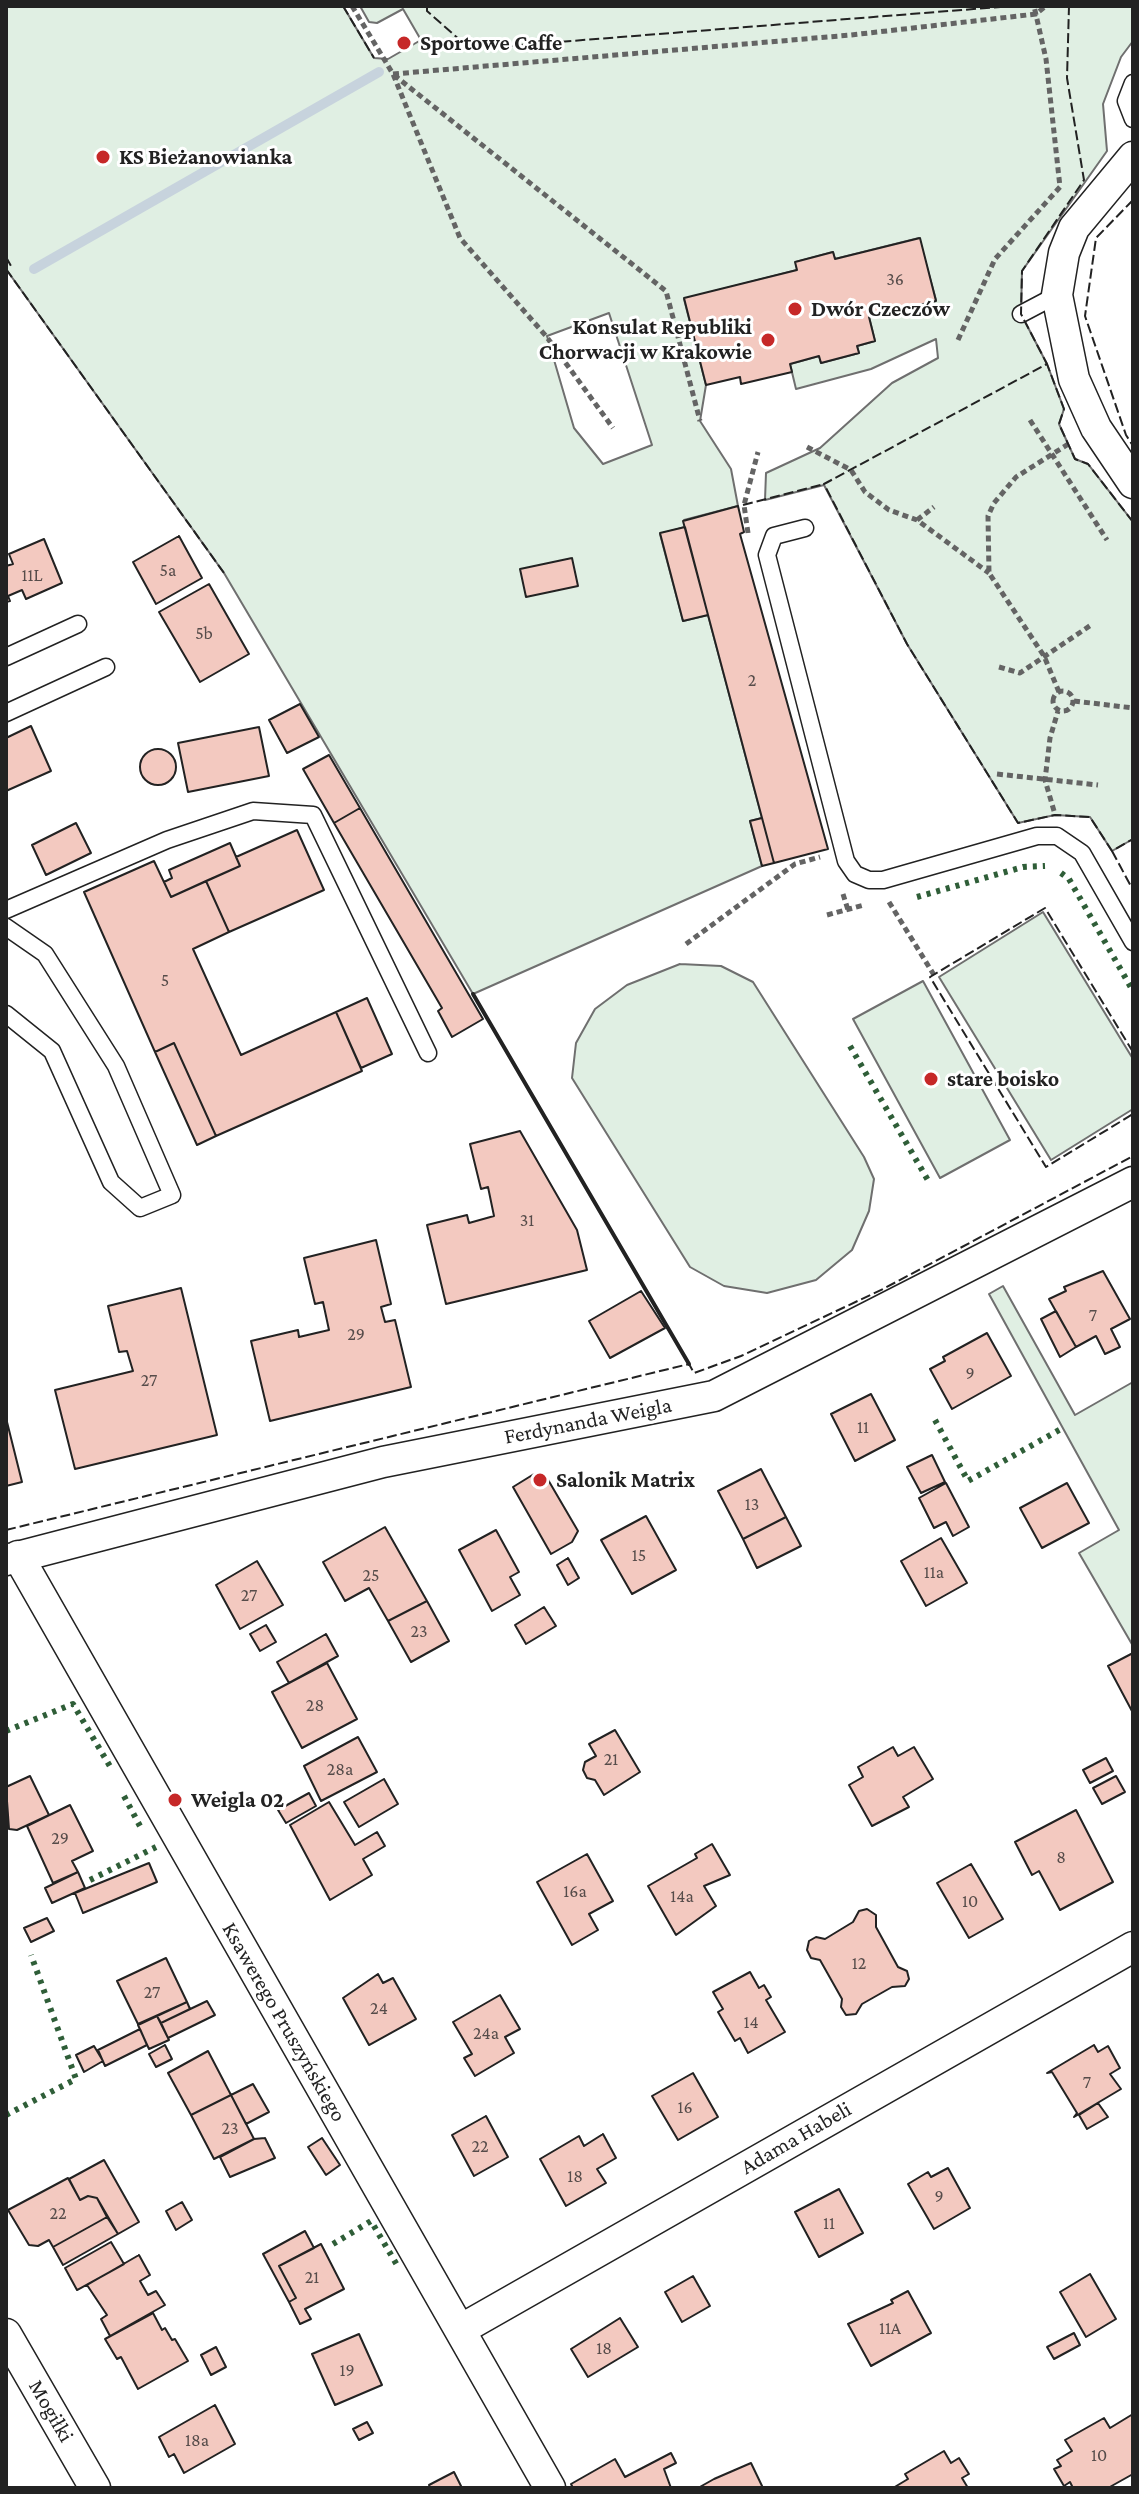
<!DOCTYPE html>
<meta charset="utf-8">
<style>
body{margin:0}
#map{position:relative;width:1139px;height:2494px;overflow:hidden;background:#fff;font-family:"Crimson Pro",serif}
canvas{display:block}
.frame{position:absolute;inset:0;border:8px solid #222;pointer-events:none}
</style>
<div id="map">
<canvas width="1139" height="2494"></canvas>
<div class="frame"></div>
</div>
<script>
const c = document.querySelector('canvas').getContext('2d');
c.lineJoin = 'round';
function paint(path, color) { c.fillStyle = color; c.fill(path, 'evenodd'); }
const shape = rows => new Path2D(rows.map(r => 'M' + r).join(''));
function strokePath(path, color, width, dash) { c.strokeStyle = color; c.lineWidth = width; c.lineCap = dash ? 'butt' : 'round'; c.setLineDash(dash || []); c.stroke(path); }
function write(font, color, halo, rows, align = 'center') {
  c.font = font + ' "Crimson Pro",serif'; c.lineWidth = 6; c.setLineDash([]); c.textBaseline = 'middle'; c.strokeStyle = halo; c.fillStyle = color; for (const [text, x, y, turn = 0] of rows) {
    c.save(); c.translate(x, y); c.rotate((+turn || 0) * Math.PI / 180); c.textAlign = isNaN(turn) ? turn : align; if (halo) c.strokeText(text, 0, 0); c.fillText(text, 0, 0); c.restore();
  }
}
const green = shape([
 [6,6,343,6,374,58,388,59,421,40,403,9,377,23,369,22,360,6,1133,6,1133,41,1121,57,1103,104,1107,151,1022,271,1021,314,1047,364,1064,409,1059,424,1075,459,1088,464,1133,522,1133,839,1112,851,1090,817,1055,815,1018,823,907,644,824,485,765,500,766,473,820,448,892,383,938,358,936,339,871,369,796,389,790,364,819,356,821,363,859,353,857,346,875,341,869,317,936,300,919,238,835,259,833,252,796,262,797,270,684,299,706,385,700,421,731,469,738,506,684,520,685,527,660,534,683,621,708,615,762,818,750,821,762,866,473,994,224,573,6,269,6,6],
 [609,313,652,445,603,464,574,428,547,336,609,313],
 [1043,912,1133,1059,1133,1109,1051,1160,939,977,1043,912],
 [680,964,721,966,753,982,864,1157,874,1179,869,1211,852,1250,816,1280,767,1293,724,1286,690,1267,572,1078,576,1043,595,1009,627,985,680,964],
 [923,981,1010,1140,940,1178,853,1019,923,981],
 [1003,1286,1075,1415,1133,1382,1133,1646,1079,1553,1119,1530,989,1294,1003,1286]
]);
const stream = shape([
 [34,269,379,72]
]);
const building = shape([
 [920,238,936,301,869,317,875,341,857,346,859,353,821,363,819,356,790,364,792,372,741,384,740,377,706,385,684,298,797,270,795,262,833,252,835,259,920,238],
 [738,506,744,532,740,534,828,849,774,863,683,521,738,506],
 [685,527,708,615,683,621,660,533,685,527],
 [179,536,202,578,156,604,133,562,179,536],
 [44,539,62,583,26,599,22,590,8,596,10,601,6,602,6,566,13,564,9,554,44,539],
 [572,558,578,586,526,597,520,569,572,558],
 [209,584,249,654,200,682,159,612,209,584],
 [300,704,319,737,287,753,269,720,300,704],
 [31,726,51,771,6,791,6,738,31,726],
 [259,727,269,776,188,792,178,743,259,727],
 '140 767a18 18 0 1 1 36 0a18 18 0 1 1-36 0Z',
 [329,755,360,808,334,823,303,769,329,755],
 [360,808,483,1019,452,1037,438,1011,442,1008,334,823,360,808],
 [762,818,774,863,762,866,750,821,762,818],
 [76,823,91,853,46,875,32,845,76,823],
 [297,830,324,890,229,932,206,881,240,866,236,857,297,830],
 [230,843,240,866,171,897,164,882,172,878,169,870,230,843],
 [154,861,171,897,206,881,229,932,193,949,241,1055,336,1012,362,1071,216,1136,174,1043,155,1052,84,892,154,861],
 [367,998,392,1054,361,1068,336,1012,367,998],
 [174,1043,216,1136,197,1145,155,1052,174,1043],
 [520,1131,577,1230,587,1270,446,1304,427,1225,467,1215,469,1223,494,1216,488,1187,481,1189,470,1144,520,1131],
 [376,1240,391,1304,381,1307,385,1322,395,1320,411,1387,270,1421,251,1341,298,1330,299,1337,329,1330,323,1302,315,1304,304,1258,376,1240],
 [1103,1271,1130,1319,1111,1329,1120,1347,1105,1354,1096,1336,1076,1347,1049,1299,1066,1291,1064,1287,1103,1271],
 [181,1288,217,1435,75,1469,55,1390,133,1371,127,1351,119,1352,108,1306,181,1288],
 [641,1291,665,1328,610,1358,589,1321,641,1291],
 [1056,1311,1076,1347,1060,1357,1041,1319,1056,1311],
 [987,1333,1011,1376,952,1409,930,1369,945,1361,943,1357,987,1333],
 [871,1394,895,1440,855,1461,831,1414,871,1394],
 [6,1418,22,1482,6,1486,6,1418],
 [932,1455,945,1482,921,1493,907,1467,932,1455],
 [761,1469,786,1517,743,1539,718,1491,761,1469],
 [534,1474,547,1478,578,1531,572,1542,551,1554,513,1487,534,1474],
 [946,1483,969,1527,953,1536,946,1522,934,1528,919,1498,946,1483],
 [1067,1483,1089,1523,1042,1548,1020,1508,1067,1483],
 [646,1516,676,1570,632,1594,601,1540,646,1516],
 [786,1517,801,1546,757,1568,743,1539,786,1517],
 [385,1527,427,1601,388,1621,369,1588,345,1601,323,1562,385,1527],
 [496,1530,519,1572,510,1577,520,1595,492,1611,459,1550,496,1530],
 [941,1538,967,1583,926,1606,901,1561,941,1538],
 [568,1558,579,1578,568,1585,557,1565,568,1558],
 [257,1561,283,1605,240,1629,216,1585,257,1561],
 [427,1601,449,1641,411,1662,388,1621,427,1601],
 [544,1607,556,1626,526,1644,515,1625,544,1607],
 [266,1625,276,1642,260,1651,250,1634,266,1625],
 [326,1634,338,1656,289,1683,277,1662,326,1634],
 [1133,1653,1133,1713,1108,1666,1133,1653],
 [327,1663,357,1719,302,1748,272,1692,327,1663],
 [615,1730,640,1772,604,1795,595,1780,587,1778,583,1770,585,1762,596,1756,589,1744,615,1730],
 [358,1737,377,1772,321,1801,304,1766,358,1737],
 [893,1747,898,1756,914,1747,933,1779,903,1797,909,1807,872,1826,849,1785,863,1777,858,1767,893,1747],
 [1106,1758,1113,1771,1090,1783,1083,1770,1106,1758],
 [30,1776,49,1815,17,1830,9,1829,6,1787,30,1776],
 [1116,1776,1125,1792,1102,1804,1093,1788,1116,1776],
 [384,1779,398,1804,359,1827,344,1802,384,1779],
 [309,1793,316,1806,286,1823,278,1810,309,1793],
 [329,1802,355,1845,377,1832,385,1846,363,1859,372,1875,330,1900,290,1825,329,1802],
 [70,1805,93,1851,72,1861,78,1872,53,1883,27,1826,70,1805],
 [1076,1810,1113,1882,1060,1910,1039,1871,1032,1875,1015,1842,1076,1810],
 [712,1844,730,1875,704,1886,716,1906,676,1935,648,1886,697,1858,695,1854,712,1844],
 [587,1854,613,1901,589,1914,598,1930,572,1945,537,1882,587,1854],
 [149,1863,157,1882,83,1913,75,1893,149,1863],
 [971,1864,1003,1919,969,1938,937,1883,971,1864],
 [78,1872,85,1888,52,1903,45,1888,78,1872],
 [867,1909,876,1915,876,1927,898,1967,907,1971,909,1979,905,1986,892,1987,862,2004,856,2014,846,2015,841,2007,842,1999,820,1960,811,1958,807,1950,809,1941,816,1937,825,1939,853,1922,859,1911,867,1909],
 [47,1918,54,1931,31,1942,24,1928,47,1918],
 [166,1958,187,2002,138,2024,117,1981,166,1958],
 [750,1972,759,1988,764,1985,771,1997,766,2000,785,2032,748,2053,740,2038,735,2041,718,2012,723,2009,713,1992,750,1972],
 [378,1974,383,1983,393,1978,416,2019,369,2045,343,1998,378,1974],
 [500,1995,520,2029,505,2037,514,2053,475,2076,464,2058,472,2054,453,2022,500,1995],
 [207,2001,215,2015,168,2038,161,2023,207,2001],
 [187,2002,190,2009,161,2023,157,2016,187,2002],
 [157,2016,169,2040,149,2049,138,2025,157,2016],
 [140,2029,147,2045,105,2066,98,2050,140,2029],
 [165,2045,172,2059,156,2067,149,2054,165,2045],
 [1094,2045,1098,2052,1108,2046,1120,2068,1110,2074,1121,2089,1074,2117,1077,2113,1052,2072,1047,2073,1094,2045],
 [94,2046,103,2061,84,2072,76,2055,94,2046],
 [208,2051,231,2095,191,2115,168,2073,208,2051],
 [693,2073,718,2117,678,2140,652,2096,693,2073],
 [253,2084,269,2112,246,2124,231,2095,253,2084],
 [231,2095,254,2139,214,2159,191,2115,231,2095],
 [1098,2103,1108,2117,1087,2129,1079,2115,1098,2103],
 [486,2116,508,2157,474,2176,452,2135,486,2116],
 [603,2134,616,2158,597,2169,606,2183,566,2206,540,2159,579,2136,584,2146,603,2134],
 [265,2138,275,2158,230,2177,220,2157,254,2139,265,2138],
 [322,2138,340,2165,326,2175,308,2147,322,2138],
 [104,2160,139,2222,118,2234,97,2198,88,2196,80,2200,69,2179,104,2160],
 [948,2168,970,2208,934,2229,908,2184,928,2172,931,2177,948,2168],
 [68,2178,80,2200,88,2196,97,2198,107,2217,53,2247,49,2240,38,2246,29,2245,8,2210,68,2178],
 [839,2189,863,2233,819,2257,795,2212,839,2189],
 [182,2202,192,2220,176,2230,166,2211,182,2202],
 [107,2217,118,2234,63,2265,53,2247,107,2217],
 [305,2231,314,2248,279,2266,296,2298,289,2302,263,2254,305,2231],
 [111,2242,124,2264,77,2290,65,2268,111,2242],
 [321,2244,344,2289,305,2309,311,2319,300,2324,289,2302,296,2298,279,2266,321,2244],
 [139,2255,150,2275,140,2281,148,2295,156,2291,165,2305,110,2336,101,2319,107,2315,87,2285,139,2255],
 [1090,2274,1116,2319,1086,2337,1060,2292,1090,2274],
 [693,2276,710,2306,682,2322,665,2292,693,2276],
 [908,2291,931,2333,871,2366,848,2324,893,2303,891,2300,908,2291],
 [153,2313,162,2330,165,2328,172,2340,175,2339,188,2361,138,2389,121,2357,117,2359,105,2339,153,2313],
 [620,2318,638,2347,588,2377,571,2349,620,2318],
 [1074,2333,1080,2345,1054,2359,1047,2347,1074,2333],
 [359,2334,382,2385,335,2405,312,2354,359,2334],
 [216,2347,226,2367,211,2375,201,2355,216,2347],
 [215,2405,235,2444,184,2473,174,2454,169,2457,159,2437,215,2405],
 [1133,2414,1133,2474,1108,2488,1073,2488,1070,2482,1064,2486,1054,2469,1061,2466,1057,2460,1072,2451,1065,2440,1104,2418,1110,2428,1133,2414],
 [367,2422,373,2433,359,2440,353,2429,367,2422],
 [944,2451,951,2463,959,2458,969,2474,962,2478,968,2488,893,2488,908,2479,905,2474,944,2451],
 [671,2453,676,2463,664,2469,671,2488,573,2488,571,2484,615,2459,625,2477,671,2453],
 [751,2463,763,2488,698,2488,714,2479,751,2463],
 [454,2472,462,2488,430,2488,429,2485,454,2472]
]);
const path = shape([
 [352,6,393,74,460,238,546,336,613,428],
 [393,74,851,35,1036,14,1046,6],
 [394,75,666,291,700,421],
 [958,340,995,259,1060,187,1046,59,1034,6],
 [1030,420,1107,540],
 [807,447,851,470,865,492,889,510,917,520,989,573],
 [917,520,934,507],
 [748,533,744,505,758,452],
 [999,667,1020,673,1091,625],
 '1053 701a10 10 0 1 1 20 0a10 10 0 1 1-20 0Z',
 [1059,692,1044,656,989,573,988,516,994,503,1016,477,1070,443],
 [1074,701,1133,708],
 [997,774,1098,785],
 [1054,811,1045,780,1050,738,1058,711],
 [843,894,848,910],
 [889,902,934,975],
 [827,915,864,905],
 [686,944,795,864,820,857]
]);
const lane = shape([
 [1133,83,1126,101,1133,119],
 [1021,314,1057,295],
 [805,528,774,536,767,555,846,861,855,874,869,880,883,880,1037,836,1057,836,1082,853,1133,942],
 [6,657,78,624],
 [6,713,106,667],
 [6,910,167,840,253,811,313,815,428,1053],
 [6,927,45,954,116,1066,172,1195,140,1208,111,1182,52,1051,6,1014]
]);
const street = shape([
 [1133,157,1074,228,1064,253,1057,295,1074,379,1096,428,1133,483],
 [18,1556,550,2488],
 [6,1560,383,1462,714,1396,1133,1182],
 [460,2330,1133,1947],
 [6,2334,95,2488]
]);
const hedge = shape([
 [1061,873,1069,879,1133,991],
 [917,897,1023,867,1045,866],
 [850,1046,929,1182],
 [935,1420,968,1481,1061,1429],
 [6,1731,73,1704,111,1768],
 [124,1796,141,1828],
 [90,1880,156,1847],
 [6,2115,76,2079,31,1955],
 [333,2244,371,2221,397,2265]
]);
const fence = shape([
 [343,6,374,58],
 [427,6,427,11,470,49,1012,6],
 [1133,200,1096,238,1085,316,1126,435,1133,446],
 [6,257,11,266],
 [6,269,224,573],
 [1045,365,1047,364,1021,314,1022,271,1084,180,1067,78,1069,6],
 [743,505,824,484],
 [1133,522,1088,464,1075,459,1059,424,1064,409,1047,364,824,484,907,644,1018,823,1055,815,1090,817,1112,851,1133,839],
 [1112,851,1133,890],
 [1133,1052,1045,908,930,977,1046,1167,1133,1114],
 [6,1530,689,1364,694,1373,741,1356,883,1289,1133,1156]
]);
const wall = shape([
 [473,994,689,1364]
]);
const markers = [
 [404,43,8,"#c62828"],
 [103,157,8,"#c62828"],
 [795,309,8,"#c62828"],
 [768,340,8,"#c62828"],
 [931,1079,8,"#c62828"],
 [540,1480,8,"#c62828"],
 [175,1800,8,"#c62828"]
];
const numberNames = [
 ["36",895,279],
 ["5a",168,570],
 ["11L",32,575],
 ["5b",204,633],
 ["2",752,680],
 ["5",165,980],
 ["31",527,1220],
 ["7",1093,1315],
 ["29",356,1334],
 ["9",970,1373],
 ["27",149,1380],
 ["11",863,1427],
 ["13",752,1504],
 ["15",639,1555],
 ["11a",934,1572],
 ["25",371,1575],
 ["27",249,1595],
 ["23",419,1631],
 ["28",315,1705],
 ["21",611,1759],
 ["28a",340,1769],
 ["29",60,1838],
 ["8",1061,1857],
 ["16a",575,1891],
 ["14a",682,1896],
 ["10",970,1901],
 ["12",859,1963],
 ["27",152,1992],
 ["24",379,2008],
 ["14",751,2022],
 ["24a",486,2033],
 ["7",1087,2082],
 ["16",685,2107],
 ["23",230,2128],
 ["22",480,2146],
 ["18",575,2176],
 ["9",939,2196],
 ["22",58,2213],
 ["11",829,2223],
 ["21",312,2277],
 ["11A",890,2328],
 ["18",604,2348],
 ["19",347,2370],
 ["18a",197,2440],
 ["10",1099,2455]
];
const poiNames = [
 ["Sportowe Caffe",420,43],
 ["KS Bieżanowianka",119,157],
 ["Dwór Czeczów",811,309],
 ["Konsulat Republiki",752,327,"right"],
 ["Chorwacji w Krakowie",752,352,"right"],
 ["stare boisko",947,1079],
 ["Salonik Matrix",556,1480],
 ["Weigla 02",191,1800]
];
const streetNames = [
 ["Ferdynanda Weigla",588,1421,-11],
 ["Ksawerego Pruszyńskiego",284,2022,60],
 ["Adama Habeli",796,2138,-30],
 ["Mogiłki",51,2411,60]
];
paint(green, '#e0efe3');
strokePath(green, '#6f6f6f', 2);
strokePath(stream, '#c7d3dd', 10);
paint(building, '#f3c9c0');
strokePath(building, '#222', 2);
strokePath(lane, '#222', 19);
strokePath(street, '#222', 33);
strokePath(path, '#646464', 5, [6, 4]);
strokePath(lane, '#fff', 16);
strokePath(street, '#fff', 30);
strokePath(hedge, '#2f5e38', 6, [4, 6]);
strokePath(fence, '#222', 2, [10, 4]);
strokePath(wall, '#222', 4);
for (const [x, y, r, color] of markers) { const dot = new Path2D(); dot.arc(x, y, r, 0, 2 * Math.PI); c.fillStyle = color; c.fill(dot); strokePath(dot, '#fff', 3); }
write('18px', '#564c4a', null, numberNames);
write('bold 22px', '#222', '#fff', poiNames, 'left');
write('22px', '#222', '#fff', streetNames);
</script>
